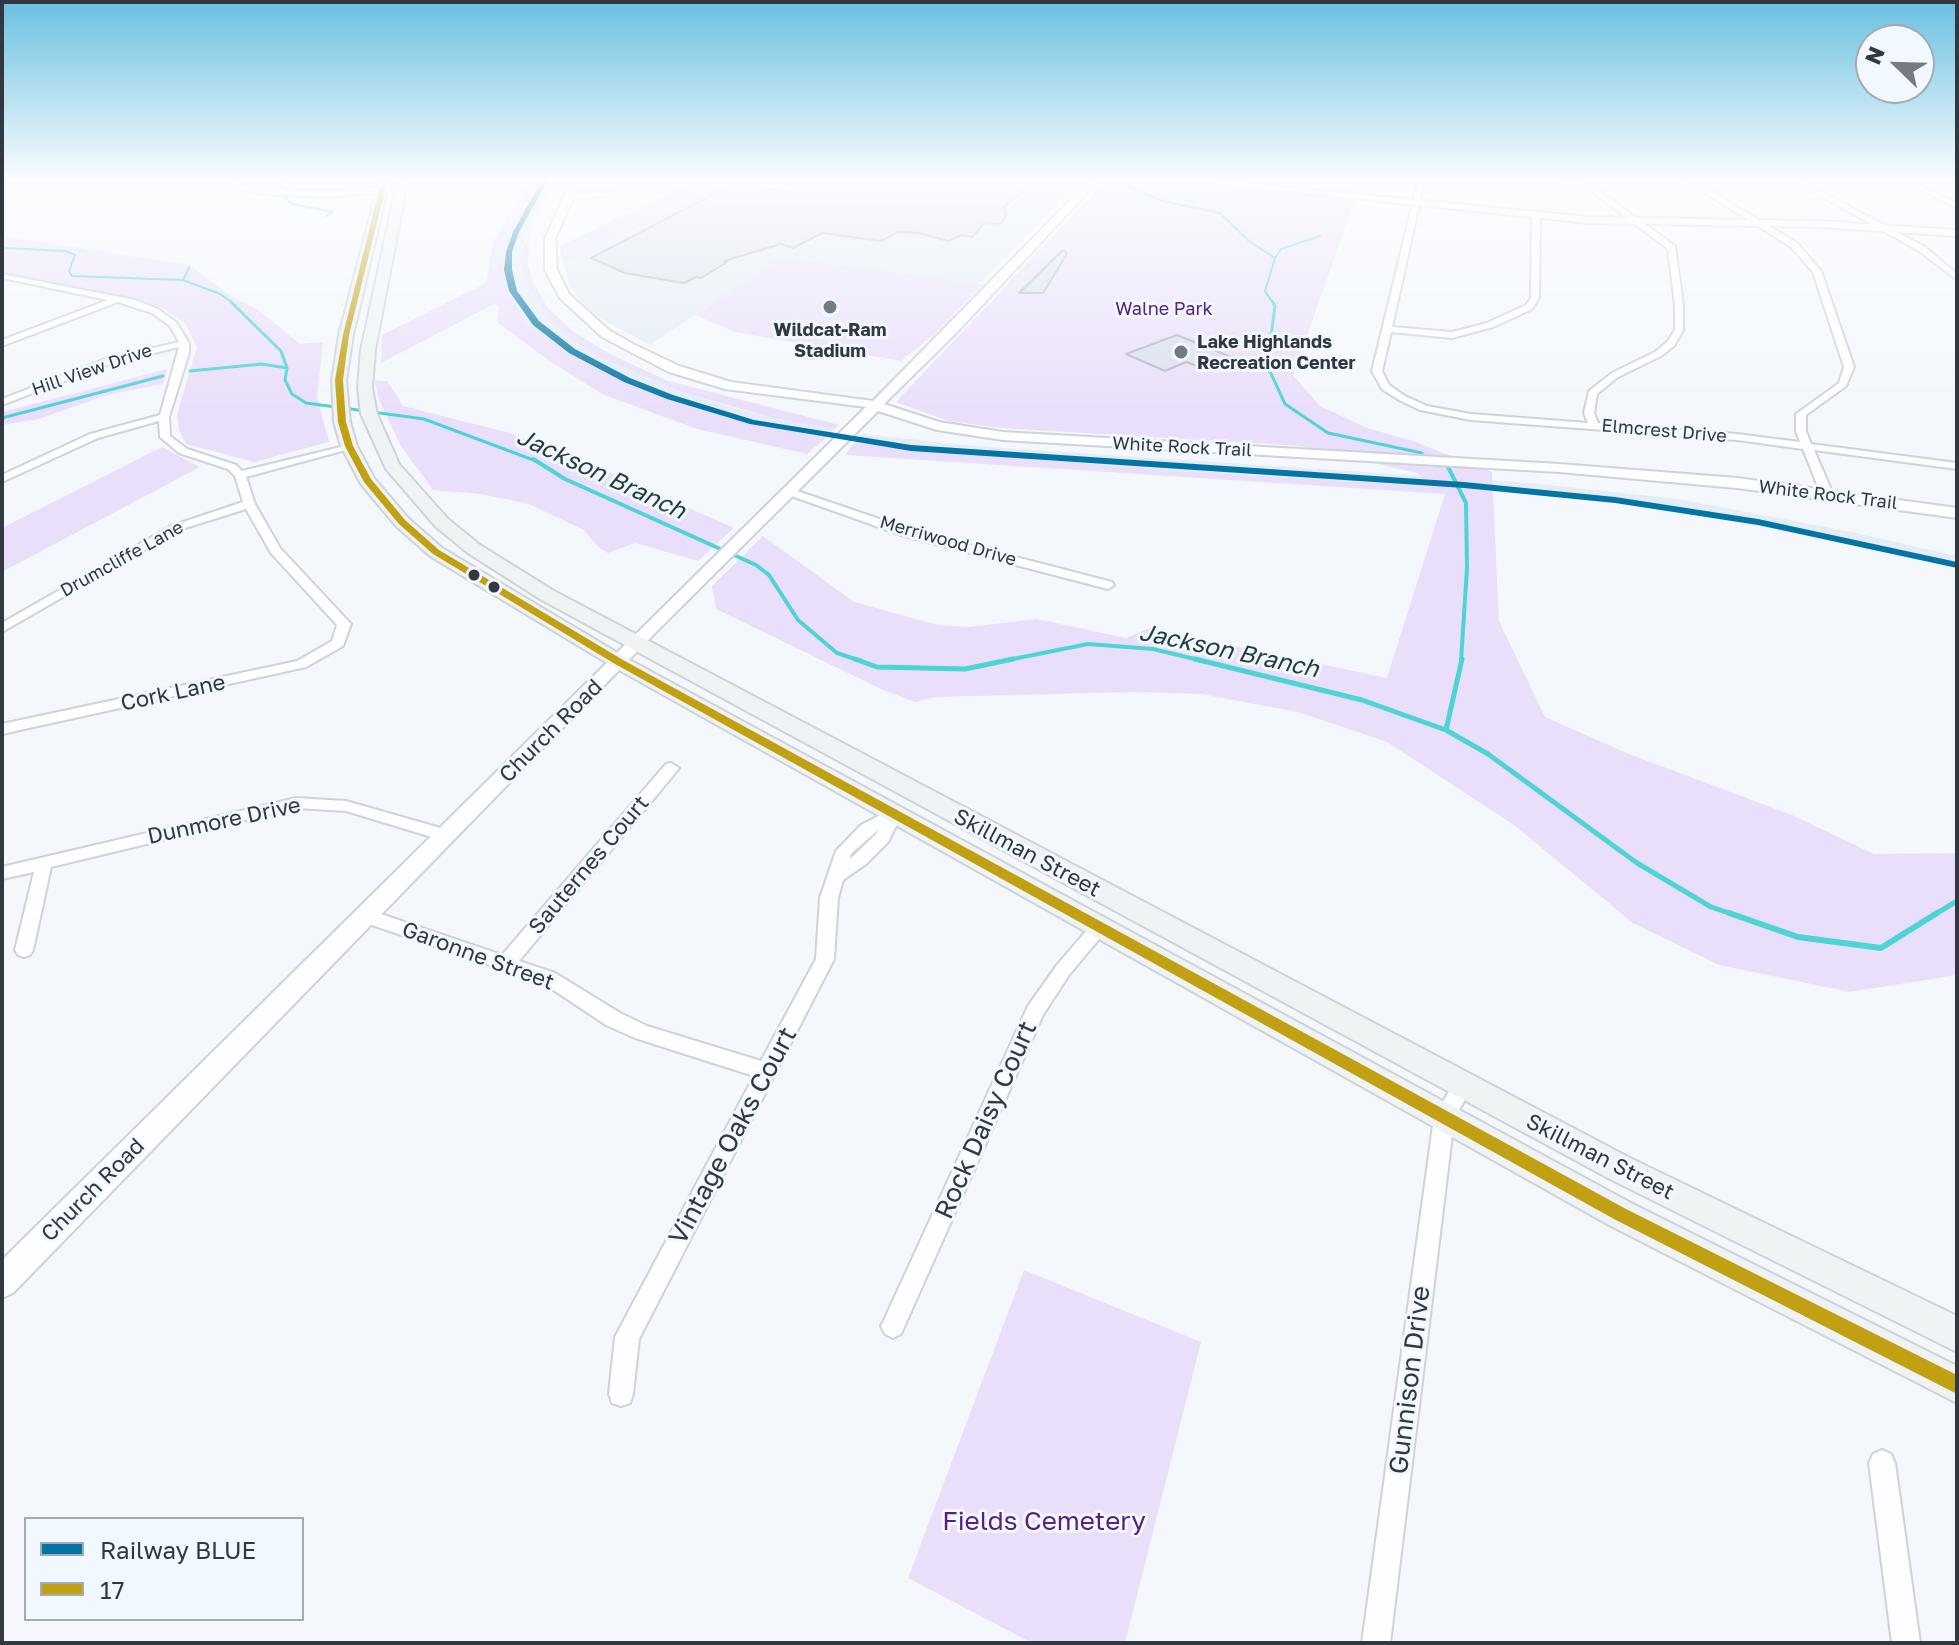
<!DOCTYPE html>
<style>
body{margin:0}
#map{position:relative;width:1959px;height:1645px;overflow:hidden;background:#f4f8fc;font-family:"Golos Text",sans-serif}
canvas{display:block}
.frame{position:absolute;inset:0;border:4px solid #31383f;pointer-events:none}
.legend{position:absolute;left:24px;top:1517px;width:280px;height:104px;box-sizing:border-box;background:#f1f8ff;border:2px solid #a4abb2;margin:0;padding:10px 14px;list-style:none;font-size:24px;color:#31383f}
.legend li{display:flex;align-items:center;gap:16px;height:40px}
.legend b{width:40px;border:2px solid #a4abb2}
.north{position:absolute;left:1855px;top:24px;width:80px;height:80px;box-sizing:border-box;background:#f1f8ff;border:2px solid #a4abb2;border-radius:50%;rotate:293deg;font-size:22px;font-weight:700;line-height:32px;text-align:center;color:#31383f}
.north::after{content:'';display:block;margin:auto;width:28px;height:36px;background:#757b81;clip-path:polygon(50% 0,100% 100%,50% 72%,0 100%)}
</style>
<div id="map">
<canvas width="1959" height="1645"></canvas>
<div class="frame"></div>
<ul class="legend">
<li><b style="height:10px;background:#0275a4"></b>Railway BLUE</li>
<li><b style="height:10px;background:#c1a013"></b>17</li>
</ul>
<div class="north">N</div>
</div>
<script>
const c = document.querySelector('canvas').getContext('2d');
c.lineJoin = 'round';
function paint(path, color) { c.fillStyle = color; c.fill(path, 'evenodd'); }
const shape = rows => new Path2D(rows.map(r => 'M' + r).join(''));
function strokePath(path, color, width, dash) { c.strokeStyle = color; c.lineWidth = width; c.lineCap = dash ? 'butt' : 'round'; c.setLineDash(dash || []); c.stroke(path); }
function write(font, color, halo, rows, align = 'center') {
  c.font = font + ' "Golos Text",sans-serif'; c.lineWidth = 6; c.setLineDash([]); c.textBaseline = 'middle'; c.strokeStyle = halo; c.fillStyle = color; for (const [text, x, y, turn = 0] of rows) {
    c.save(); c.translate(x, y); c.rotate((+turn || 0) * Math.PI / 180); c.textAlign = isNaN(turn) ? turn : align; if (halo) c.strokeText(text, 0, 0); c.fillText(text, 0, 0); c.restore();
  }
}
const built = shape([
 [542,178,557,178,524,242,520,256,521,275,546,316,566,336,597,356,684,393,744,411,834,429,826,438,687,406,614,378,575,357,528,324,509,294,502,268,511,234],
 [737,178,1084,178,978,284,780,257,650,345,602,319,584,304,571,287,563,264],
 [862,434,975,446,1530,483,1678,499,1852,532,1957,556,1957,567,1860,545,1643,505,1495,490,1175,471,854,443]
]);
const green = shape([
 [533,178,542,178,511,234,502,268,509,294,528,324,575,357,657,395,723,416,826,438,807,454,697,429,602,394,551,362,497,322,499,308,496,303,381,363,382,335,486,283,493,242],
 [700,178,737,178,563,264,560,246],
 [1108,178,1143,178,1355,200,1293,375,1320,406,1367,428,1413,441,1492,472,1499,621,1545,717,1629,754,1792,815,1874,854,1957,853,1957,975,1850,992,1719,965,1633,923,1514,825,1387,742,1298,712,1201,694,1134,692,935,697,915,702,883,690,716,609,712,586,763,536,854,602,938,625,968,627,1037,619,1126,638,1149,628,1387,678,1445,494,845,455,854,443,1175,471,1432,486,1417,473,1300,446,1000,428,949,421,896,402],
 [534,222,529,237,528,264,533,282,548,308,574,332,610,354,668,381,839,425,834,429,774,418,684,393,597,356,566,336,546,316,521,275,520,256],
 [2,236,190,265,231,296,257,309,300,344,323,342,317,397,329,442,254,462,186,444,179,430,177,414,197,347,185,323,164,309,138,299,2,273],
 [780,257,973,283,984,284,931,338,925,338,929,339,901,361,735,332,695,315],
 [167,369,163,384,107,395,39,419,2,425,2,412],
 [375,380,387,381,403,406,510,433,610,473,734,528,698,561,635,543,608,553,599,548,584,530,529,504,481,494,433,490,401,446,379,400],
 [162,447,200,467,2,572,2,528],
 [1024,1270,1201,1342,1125,1643,1032,1643,908,1578]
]);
const streamFar4 = shape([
 [280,178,283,190],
 [1128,187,1162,201,1220,213,1249,241,1275,258,1265,291,1273,303],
 [285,197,292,204,333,212,326,216],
 [2,248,66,251,75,255,69,271,72,276,183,280,220,294,233,303],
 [1275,258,1281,249,1320,236],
 [183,280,189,268]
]);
const streamFar3 = shape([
 [230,301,281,351,287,368,285,380,292,394,306,403,424,419,536,461],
 [1272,301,1275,306,1267,365,1285,404,1328,433,1422,453],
 [190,371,262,364,287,368],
 [2,418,163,376]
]);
const streamFar2 = shape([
 [533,459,565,479,756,565,769,575,798,620,837,653,861,661],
 [1446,463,1466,503,1467,568,1461,661],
 [1003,661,1088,644,1153,649,1203,661]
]);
const streamFar1 = shape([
 [855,659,877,667,965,669,1013,659],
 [1195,659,1362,700,1446,730,1488,754,1637,863,1711,907,1735,915],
 [1446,730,1462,659],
 [1934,915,1957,901]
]);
const stream = shape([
 [1729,913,1798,937,1881,948,1937,913]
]);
const building = shape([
 [806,178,1034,178,1029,182,1033,182,1004,207,1006,214,1003,221,999,225,985,223,972,237,962,235,948,241,919,233,898,232,882,241,822,233,793,248,781,244,724,261,727,262,701,278,696,277,684,283,625,273,591,258,733,184,805,194,806,178],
 [1063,250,1067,254,1043,293,1019,293,1063,250],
 [1177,335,1231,357,1202,368,1186,362,1165,371,1126,354,1177,335]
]);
const minor = shape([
 [1305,178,1311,178,1303,192,1299,192,1305,178],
 [1419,178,1425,178,1392,327,1452,332,1487,323,1526,305,1531,298,1532,215,1536,213,1540,215,1539,298,1532,309,1493,327,1452,338,1391,332,1382,371,1389,385,1405,396,1427,406,1471,414,1588,423,1584,413,1589,391,1612,373,1655,352,1667,342,1675,330,1675,305,1668,249,1583,185,1531,182,1578,181,1575,178,1582,178,1675,246,1683,305,1683,330,1674,346,1661,356,1618,377,1597,394,1594,413,1598,423,1737,434,1800,442,1796,431,1796,414,1839,383,1844,367,1813,272,1791,247,1682,178,1689,178,1797,243,1821,271,1854,367,1846,386,1806,415,1806,431,1811,444,1957,463,1957,469,1814,450,1833,494,1827,497,1821,494,1803,449,1737,440,1471,420,1420,410,1399,400,1382,389,1372,371,1419,178],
 [1789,178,1796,178,1925,247,1957,274,1957,280,1919,251,1789,178],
 [1897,178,1905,178,1957,203,1957,208,1897,178],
 [569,192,611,193,614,195,564,200,564,198,574,196,567,195,569,192],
 [2,274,135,300,158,309,176,322,189,343,189,353,169,417,170,436,187,449,236,465,242,471,353,444,353,448,246,477,255,504,280,548,351,624,343,646,306,667,2,734,2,724,297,661,332,641,337,625,271,553,246,509,179,530,2,632,2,623,171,526,243,502,235,476,228,469,179,453,160,437,159,421,98,438,2,482,2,475,90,434,160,415,179,347,109,364,2,405,2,399,103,360,179,342,170,326,152,313,118,302,2,346,2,340,108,300,2,278,2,274],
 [786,490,794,490,912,530,1112,582,1114,585,1108,589,904,536,786,494,786,490],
 [671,763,679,768,676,772,519,961,555,973,620,1013,647,1026,761,1061,816,959,820,898,836,851,861,825,894,808,902,814,888,842,866,864,843,880,838,898,834,959,639,1339,633,1394,630,1403,621,1406,612,1403,609,1394,615,1337,754,1076,635,1038,606,1025,543,983,360,921,357,916,360,911,366,909,502,955,666,764,671,763],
 [878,830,876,834,850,859,851,854,878,830],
 [296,798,346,801,451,831,453,835,445,841,346,811,296,808,51,867,33,950,30,955,24,957,18,955,15,950,34,872,2,879,2,867,296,798],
 [1100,920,1106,922,1109,927,1069,975,1043,1015,901,1334,893,1338,885,1334,881,1326,885,1318,1028,1006,1057,965,1094,922,1100,920],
 [1463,1076,1470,1079,1473,1085,1454,1119,1390,1643,1362,1643,1434,1118,1456,1079,1463,1076],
 [1882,1450,1891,1454,1895,1463,1920,1643,1892,1643,1869,1463,1873,1454,1882,1450]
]);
const tertiary = shape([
 [212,178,225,178,246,185,276,189,331,191,401,186,406,189,331,197,276,195,241,190,212,178],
 [572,178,582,178,555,239,557,270,569,294,610,331,635,345,679,366,731,382,873,401,1092,178,1101,178,959,330,884,404,939,422,1003,432,1559,464,1737,478,1957,508,1957,518,1737,488,1559,472,1003,440,937,430,878,411,655,633,13,1293,2,1298,2,1260,866,407,725,389,669,372,602,337,560,298,545,270,545,239,572,178],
 [1163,178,1192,178,1588,217,1819,221,1957,230,1957,236,1819,227,1588,223,1163,178]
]);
const secondary = shape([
 [2,178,11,178,2,182,2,178],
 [380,178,390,178,353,335,346,380,350,422,357,446,374,478,408,518,442,548,626,658,1631,1203,1957,1366,1957,1403,1609,1225,612,666,430,556,396,526,361,484,341,446,334,422,332,380,339,335,380,178],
 [398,178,408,178,375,350,372,388,377,414,399,464,448,519,480,545,554,591,1630,1158,1957,1316,1957,1352,1608,1178,540,599,468,553,436,527,386,469,361,414,358,388,361,350,398,178]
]);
const bus1 = shape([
 [382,178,388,178,349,335,343,380,346,422,353,446,371,479,405,520,439,550,623,660,1626,1209,1957,1375,1957,1394,1614,1219,615,664,433,554,399,524,364,482,345,446,338,422,335,380,343,335,382,178]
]);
const rail1 = shape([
 [543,178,549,178,519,232,512,252,512,270,517,291,539,321,575,349,630,378,673,395,754,420,911,445,1464,482,1615,497,1758,519,1957,562,1957,568,1758,525,1615,503,1464,488,911,451,750,424,667,399,624,382,569,353,533,325,509,291,504,270,506,252,513,232,543,178]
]);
const markers = [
 [830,307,8,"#757b81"],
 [1181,352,8,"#757b81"],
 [474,575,7,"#31383f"],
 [494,587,7,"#31383f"]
];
const farParknames = [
 ["Walne Park",1164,309]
];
const farPoinames = [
 ["Wildcat-Ram",830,330],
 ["Stadium",830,351],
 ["Lake Highlands",1197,342,"left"],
 ["Recreation Center",1197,363,"left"]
];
const farStreetnames = [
 ["Hill View Drive",92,370,-19],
 ["Elmcrest Drive",1664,431,5],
 ["White Rock Trail",1182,447,3],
 ["White Rock Trail",1828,495,7],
 ["Merriwood Drive",948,541,16],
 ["Drumcliffe Lane",122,559,-29]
];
const streetNames = [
 ["Cork Lane",173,693,-12],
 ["Church Road",551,731,-45],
 ["Dunmore Drive",224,821,-12],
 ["Skillman Street",1027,853,28],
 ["Sauternes Court",589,865,-50],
 ["Garonne Street",478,956,20],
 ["Skillman Street",1600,1157,27],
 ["Church Road",93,1190,-45]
];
const waterNames = [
 ["Jackson Branch",601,474,25],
 ["Jackson Branch",1229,651,12]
];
const nearStreetnames = [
 ["Rock Daisy Court",986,1120,-66],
 ["Vintage Oaks Court",733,1136,-62],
 ["Gunnison Drive",1410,1380,-83]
];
const nearParknames = [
 ["Fields Cemetery",1044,1522]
];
paint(built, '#e4ecf6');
paint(green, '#eadffa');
strokePath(streamFar4, '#4ed3d6', 2);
strokePath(streamFar3, '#4ed3d6', 3);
strokePath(streamFar2, '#4ed3d6', 4);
strokePath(streamFar1, '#4ed3d6', 5);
strokePath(stream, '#4ed3d6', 6);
paint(building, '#dce0ef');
strokePath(building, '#b5b8bd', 2);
strokePath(minor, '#ced3d9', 4);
strokePath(tertiary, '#ced3d9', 4);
strokePath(secondary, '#ced3d9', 4);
paint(minor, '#fdfeff');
paint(tertiary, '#fdfeff');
paint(secondary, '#eff3f4');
paint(bus1, '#c1a013');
paint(rail1, '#0275a4');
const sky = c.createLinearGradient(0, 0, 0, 408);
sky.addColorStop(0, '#6ac0e1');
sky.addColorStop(0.44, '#fafcfe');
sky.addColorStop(1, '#fafcfe00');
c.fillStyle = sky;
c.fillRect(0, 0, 1959, 408);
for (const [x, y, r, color] of markers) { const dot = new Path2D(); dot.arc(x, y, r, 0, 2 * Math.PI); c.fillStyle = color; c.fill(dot); strokePath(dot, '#f1f8ff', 3); }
write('18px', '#582081', '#f1f8ff', farParknames);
write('bold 18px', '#31383f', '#f1f8ff', farPoinames);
write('18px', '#31383f', '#f1f8ff', farStreetnames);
write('22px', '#31383f', '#f1f8ff', streetNames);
write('italic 24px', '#243d3d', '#f1f8ff', waterNames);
write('26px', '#31383f', '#f1f8ff', nearStreetnames);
write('26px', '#582081', '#f1f8ff', nearParknames);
</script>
